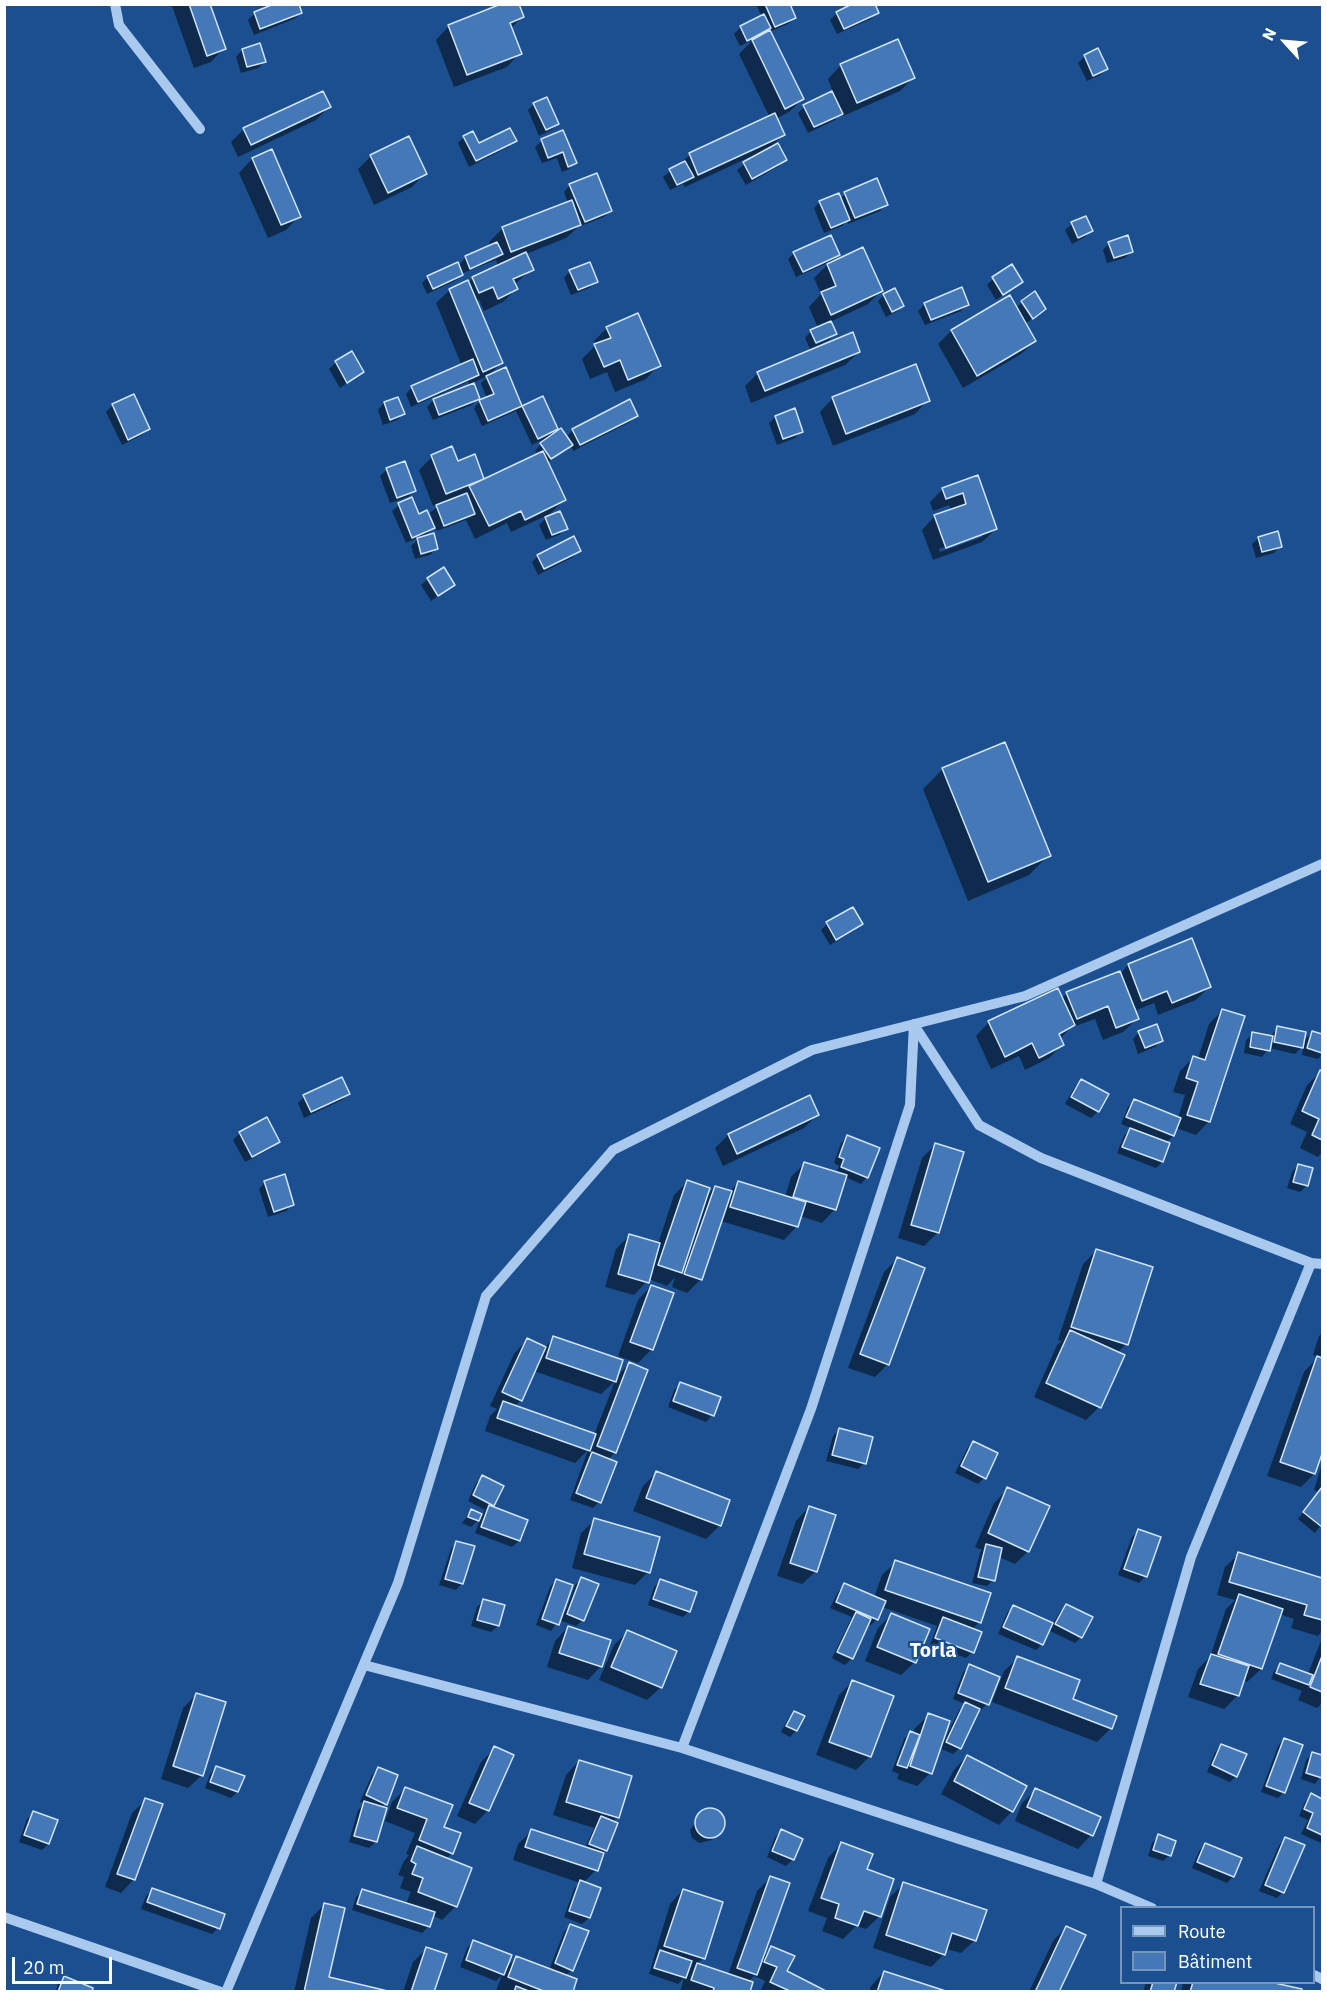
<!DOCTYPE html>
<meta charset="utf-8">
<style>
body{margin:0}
#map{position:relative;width:1327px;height:1996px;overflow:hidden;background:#1b4f8f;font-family:"IBM Plex Sans",sans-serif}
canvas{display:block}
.frame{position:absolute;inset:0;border:6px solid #fff;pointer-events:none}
.legend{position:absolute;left:1120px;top:1906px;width:195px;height:78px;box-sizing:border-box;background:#1b4f8f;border:2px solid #7695bc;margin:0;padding:8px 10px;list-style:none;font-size:18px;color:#fff}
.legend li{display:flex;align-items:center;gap:12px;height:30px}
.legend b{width:30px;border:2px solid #7695bc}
.north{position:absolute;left:1255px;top:12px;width:60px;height:60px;-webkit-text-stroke:4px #1b4f8f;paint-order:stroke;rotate:296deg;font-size:16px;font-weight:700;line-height:24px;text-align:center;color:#fff}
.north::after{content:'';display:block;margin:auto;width:21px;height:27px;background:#fff;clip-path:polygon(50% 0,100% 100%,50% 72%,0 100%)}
.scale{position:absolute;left:12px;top:1957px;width:100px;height:27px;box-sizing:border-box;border:3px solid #fff;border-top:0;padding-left:8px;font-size:18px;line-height:21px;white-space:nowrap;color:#fff;-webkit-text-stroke:4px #1b4f8f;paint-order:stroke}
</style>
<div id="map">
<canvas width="1327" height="1996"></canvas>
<div class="frame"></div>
<ul class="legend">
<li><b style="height:8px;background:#a9c9ee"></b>Route</li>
<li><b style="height:16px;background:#4478b7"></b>Bâtiment</li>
</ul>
<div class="north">N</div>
<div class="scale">20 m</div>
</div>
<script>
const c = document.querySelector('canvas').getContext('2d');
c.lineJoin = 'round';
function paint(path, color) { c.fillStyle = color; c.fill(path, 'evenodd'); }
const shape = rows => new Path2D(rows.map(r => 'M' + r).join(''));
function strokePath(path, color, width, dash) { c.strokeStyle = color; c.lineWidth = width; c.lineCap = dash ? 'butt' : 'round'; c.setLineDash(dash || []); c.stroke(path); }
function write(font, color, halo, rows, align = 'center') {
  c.font = font + ' "IBM Plex Sans",sans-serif'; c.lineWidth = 4.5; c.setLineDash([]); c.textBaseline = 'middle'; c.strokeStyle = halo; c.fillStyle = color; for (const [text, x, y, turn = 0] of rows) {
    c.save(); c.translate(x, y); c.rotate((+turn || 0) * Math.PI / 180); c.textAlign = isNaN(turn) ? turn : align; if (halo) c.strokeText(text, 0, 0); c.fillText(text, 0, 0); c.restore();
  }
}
const shadow = shape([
 [173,4,209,4,224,48,211,62,194,68,172,6],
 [756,4,788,4,794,18,788,24,769,32,803,99,789,112,776,119,783,135,770,148,785,160,779,166,746,185,737,170,751,159,750,157,685,187,683,184,670,190,663,177,690,155,770,118,739,54,753,40,740,46,734,34,740,28,762,17],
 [877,12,871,19,837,34,830,20,837,13],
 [255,13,301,13,294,19,254,35,248,20],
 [522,17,511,28,520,53,507,67,454,87,436,40,449,26],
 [242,50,264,62,258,68,241,73,236,57],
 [1085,56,1106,69,1100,75,1087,81,1078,63],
 [841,65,913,78,900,91,843,116,842,112,835,120,808,133,798,113,804,107,833,92,828,79],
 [534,104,558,124,551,130,539,136,528,110],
 [329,107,316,120,238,157,231,142,244,129],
 [563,132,575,162,569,169,562,172,557,158,542,163,535,147,542,141],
 [464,137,479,145,515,140,508,147,469,167,458,143],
 [271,151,299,216,286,230,268,238,239,173,252,159],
 [371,156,425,173,412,187,374,205,358,169],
 [570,185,611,211,604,217,578,227,566,238,526,254,532,269,514,285,516,289,503,302,484,311,479,300,476,301,501,363,488,376,472,383,478,398,472,405,433,420,427,407,437,396,438,398,470,386,468,382,411,407,406,394,412,387,462,366,436,303,450,290,468,283,473,278,498,266,496,260,463,273,455,281,427,294,422,283,428,277,458,266,466,257,491,246,489,242,502,229,568,203,564,192],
 [845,194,886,204,880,211,848,224,847,221,842,226,824,233,814,208,820,202,840,199],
 [1072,224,1091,231,1085,237,1072,244,1065,230],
 [1109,243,1131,252,1125,258,1107,263,1103,250],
 [794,253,838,255,829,264,882,290,868,304,830,322,835,334,829,340,810,349,805,338,811,331,818,328,809,307,821,294,814,278,830,262,796,277,788,259],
 [570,271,596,282,589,288,571,295,564,278],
 [993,279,1021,282,996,300,987,285],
 [884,295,902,306,896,312,886,317,878,301],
 [1022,302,1045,309,1025,324,1035,341,1021,354,963,388,938,344,951,331,1016,308],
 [925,304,967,304,961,311,925,325,918,311],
 [607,328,659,365,646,379,615,392,607,372,590,379,582,359,595,346,594,341],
 [859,352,845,365,751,403,745,386,758,373],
 [351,353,362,372,340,388,329,369,335,363],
 [505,369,522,409,523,407,557,429,550,436,532,445,516,411,482,426,474,408,480,401,487,399,481,383,487,377],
 [133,396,149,429,142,435,122,445,106,412,112,406],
 [833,398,928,400,915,414,833,446,820,412],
 [398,399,403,414,397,420,383,425,378,410,384,403],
 [637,415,630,422,573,451,571,445,547,463,565,499,550,514,511,532,507,523,475,539,466,520,437,531,430,513,440,504,433,506,419,470,432,457,457,463,474,456,484,481,538,455,535,451,541,444,566,437,573,430],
 [775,417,801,432,795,438,777,445,769,423],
 [387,469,414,491,408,497,390,503,380,476],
 [977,477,996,529,982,542,933,560,922,530,935,516,951,511,949,505,933,511,930,502,943,489],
 [982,533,982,537,940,552,939,549],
 [399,505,433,527,435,526,427,534,406,543,392,511],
 [546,518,566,529,559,535,546,540,539,525],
 [419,538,436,549,430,555,415,559,411,546],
 [1259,538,1280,546,1274,553,1256,558,1252,544],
 [579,550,573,557,538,575,532,562,538,556],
 [428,579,453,585,431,601,421,585],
 [943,769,1049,855,1029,875,968,901,923,789],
 [827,924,861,924,855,930,830,945,821,930],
 [1128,965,1209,987,1196,1000,1158,1015,1154,1003,1134,1011,1137,1019,1123,1032,1103,1040,1095,1019,1070,1028,1060,1039,1062,1045,1049,1058,1025,1070,1019,1056,991,1069,976,1036,989,1022,1061,999,1067,993,1121,973],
 [1222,1011,1209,1121,1196,1135,1176,1128,1173,1136,1166,1143,1162,1162,1156,1168,1117,1153,1124,1136,1131,1128,1121,1124,1128,1107,1135,1101,1178,1118,1185,1095,1173,1092,1180,1071,1193,1058,1198,1059,1209,1024],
 [1278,1027,1302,1042,1312,1033,1322,1036,1322,1055,1318,1059,1302,1055,1304,1044,1295,1054,1269,1048,1262,1057,1244,1053,1246,1040,1253,1034,1270,1037],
 [1139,1032,1161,1041,1155,1047,1138,1054,1133,1039],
 [1321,1072,1322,1073,1322,1152,1318,1157,1300,1148,1307,1132,1290,1124,1307,1085],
 [1081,1080,1107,1095,1097,1112,1091,1118,1065,1104,1075,1087],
 [348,1094,342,1100,304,1118,298,1103,304,1097],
 [817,1115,804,1128,723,1166,715,1148,728,1135],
 [267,1119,279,1142,272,1148,245,1162,233,1140,240,1133],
 [847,1137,867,1177,861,1184,845,1177,835,1209,822,1223,800,1216,797,1226,784,1240,721,1221,701,1279,687,1293,672,1287,675,1277,667,1286,649,1279,634,1295,605,1287,616,1249,629,1236,658,1244,674,1195,687,1182,706,1196,715,1187,729,1192,738,1183,785,1197,791,1177,805,1163,836,1173,839,1166,834,1163,841,1143],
 [935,1145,938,1232,924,1246,898,1238,922,1158],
 [1298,1165,1307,1185,1300,1192,1287,1188,1292,1172],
 [265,1182,293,1204,286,1211,268,1217,259,1189],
 [1096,1251,1126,1344,1117,1353,1099,1407,1086,1420,1034,1397,1057,1345,1062,1341,1058,1340,1083,1264],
 [897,1259,888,1364,875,1377,848,1368,884,1272],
 [651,1286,652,1349,638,1363,618,1356,638,1300],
 [1322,1333,1322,1450,1314,1474,1301,1487,1267,1476,1304,1372,1318,1357,1313,1355,1319,1336],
 [554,1338,615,1378,629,1364,615,1452,608,1460,599,1502,593,1508,570,1500,588,1450,575,1463,485,1431,490,1416,497,1409,490,1406,514,1354,527,1340,544,1348],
 [534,1371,601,1394,615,1381,594,1435,515,1406,521,1400],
 [681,1384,712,1415,706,1422,668,1407,674,1390],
 [840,1429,864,1463,858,1469,826,1461,833,1436],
 [973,1442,984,1478,978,1484,955,1473,967,1449],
 [1322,1464,1322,1524,1315,1533,1298,1519,1319,1492,1314,1490],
 [656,1473,729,1501,719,1526,706,1539,633,1511,643,1486],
 [483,1477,493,1505,490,1507,526,1521,519,1541,512,1547,475,1533,481,1517,471,1527,462,1523,472,1511,482,1515,485,1510,468,1501,476,1483],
 [1008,1489,1028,1551,1015,1564,999,1557,993,1580,987,1586,972,1583,980,1553,982,1550,975,1547,994,1503],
 [809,1507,816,1571,802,1584,777,1576,796,1521],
 [595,1520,648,1572,635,1585,572,1568,581,1533],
 [1139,1531,1146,1576,1139,1583,1118,1575,1132,1537],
 [457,1542,462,1583,456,1590,439,1585,451,1549],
 [1239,1554,1322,1579,1322,1631,1318,1636,1291,1628,1294,1619,1279,1614,1261,1669,1247,1682,1242,1680,1238,1695,1224,1709,1188,1697,1198,1669,1210,1657,1226,1609,1235,1600,1217,1595,1225,1567],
 [896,1562,979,1622,972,1630,972,1652,966,1658,930,1645,937,1626,882,1607,877,1619,871,1625,867,1624,852,1658,845,1665,832,1658,852,1617,830,1608,838,1592,844,1585,874,1598,882,1575],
 [582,1579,583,1620,576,1626,559,1620,551,1631,536,1625,550,1587,556,1580,563,1609,566,1610,575,1585],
 [661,1580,689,1611,683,1617,648,1605,654,1587],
 [483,1601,503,1606,498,1626,491,1632,471,1626,477,1607],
 [1066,1606,1081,1637,1075,1643,1048,1630,1042,1644,1036,1650,998,1634,1007,1613,1013,1607,1053,1624,1060,1612],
 [891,1615,915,1662,901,1675,865,1661,878,1628],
 [568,1627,601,1666,588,1680,547,1667,555,1641],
 [627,1632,661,1687,647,1700,599,1680,614,1645],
 [1322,1638,1322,1703,1317,1708,1298,1700,1302,1691,1271,1679,1274,1671,1280,1665,1308,1674],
 [1018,1658,1071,1700,1115,1717,1110,1729,1097,1742,992,1702,1004,1671],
 [970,1666,987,1704,981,1710,978,1709,960,1748,953,1754,939,1748,930,1773,917,1786,897,1779,899,1774,892,1771,904,1739,910,1733,913,1734,915,1728,929,1715,944,1741,959,1710,965,1704,953,1699,963,1672],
 [852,1682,892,1697,869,1757,856,1770,816,1755,839,1695],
 [197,1694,202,1775,188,1788,161,1779,183,1708],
 [795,1713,803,1717,796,1731,790,1737,781,1732,788,1719],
 [1284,1739,1284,1792,1278,1798,1261,1792,1278,1746],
 [1222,1745,1236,1776,1230,1782,1207,1772,1215,1752],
 [495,1748,488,1810,475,1824,457,1816,481,1762],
 [1313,1753,1322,1756,1322,1774,1315,1784,1301,1779,1306,1760],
 [967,1756,1012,1811,999,1825,941,1794,954,1770],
 [579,1761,617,1817,612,1823,606,1850,602,1854,596,1870,583,1883,599,1889,589,1918,582,1924,564,1917,574,1889,580,1883,513,1860,518,1844,532,1831,585,1848,594,1828,553,1815,566,1775],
 [216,1767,237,1792,231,1798,205,1788,210,1774],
 [378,1769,385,1804,381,1808,376,1841,369,1848,349,1842,358,1810,364,1804,360,1802,372,1775],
 [405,1789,442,1828,452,1853,446,1859,456,1906,442,1920,432,1915,428,1927,422,1933,352,1910,356,1897,363,1890,406,1904,411,1892,400,1888,404,1877,398,1875,404,1861,409,1855,406,1854,415,1833,385,1821,392,1802],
 [1036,1790,1099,1818,1091,1835,1078,1849,1015,1821,1022,1803],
 [1311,1795,1322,1800,1322,1842,1321,1843,1301,1834,1308,1820,1299,1816,1305,1802],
 [146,1800,134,1879,121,1893,105,1887,132,1813],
 [712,1810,722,1817,723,1826,712,1840,699,1843,692,1838,690,1830,703,1812],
 [34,1813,56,1821,48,1844,42,1850,19,1842,27,1819],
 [781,1831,793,1859,786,1866,767,1857,775,1837],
 [1159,1836,1170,1855,1163,1861,1148,1856,1152,1843],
 [1286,1839,1283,1892,1277,1898,1259,1891,1279,1845],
 [841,1844,865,1870,880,1916,866,1929,856,1926,843,1939,822,1931,827,1918,808,1911,828,1858],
 [1205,1845,1233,1876,1227,1883,1192,1868,1199,1851],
 [771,1877,762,1958,772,1948,785,1972,827,1992,760,1992,765,1981,754,1976,748,1982,748,1992,680,1992,684,1978,678,1984,649,1974,670,1904,683,1890,703,1958,697,1964,728,1975,757,1891],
 [904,1884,975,1940,961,1953,946,1949,944,1954,931,1967,873,1948,890,1897],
 [152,1890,218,1928,212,1934,141,1909,146,1896],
 [324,1905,327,1978,386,1992,294,1992,311,1918],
 [571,1925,572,1970,565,1976,571,1992,497,1992,496,1991,502,1975,496,1981,460,1967,467,1948,473,1942,504,1970,516,1958,549,1970,564,1932],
 [1066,1927,1058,1992,1029,1992,1053,1941],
 [427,1948,432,1992,403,1992,413,1962],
 [884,1972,944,1992,869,1992,871,1986],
 [65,1978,90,1992,55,1992,58,1984],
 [1146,1982,1176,1982,1172,1992,1143,1992],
 [1183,1982,1263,1982,1300,1992,1181,1992]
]);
const building = shape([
 [189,4,210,4,226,49,207,56,189,4],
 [274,4,299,4,302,13,260,29,254,12,274,4],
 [501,4,519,4,524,17,510,23,522,54,467,75,448,25,501,4],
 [765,4,790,4,796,18,775,27,765,4],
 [852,4,875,4,879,13,844,29,836,12,852,4],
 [764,14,771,28,747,41,740,26,764,14],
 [770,30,804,99,785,109,752,40,770,30],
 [898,39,915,78,857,103,840,64,898,39],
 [260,43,266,62,247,67,242,49,260,43],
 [1098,48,1108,69,1093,76,1084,55,1098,48],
 [323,91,331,107,251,145,243,128,323,91],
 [832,91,843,114,814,127,803,105,832,91],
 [547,97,559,124,546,130,533,103,547,97],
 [775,113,785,135,698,175,689,153,775,113],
 [510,128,517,141,476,161,463,136,473,131,479,143,510,128],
 [563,130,577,163,568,167,563,152,548,158,541,139,563,130],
 [409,136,427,174,388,193,370,155,409,136],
 [778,143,787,160,752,179,743,162,778,143],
 [272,149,301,217,281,225,252,158,272,149],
 [685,161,694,177,677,185,669,169,685,161],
 [597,173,612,211,585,222,569,184,597,173],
 [877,178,888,205,855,218,844,192,877,178],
 [839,193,850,220,831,228,819,201,839,193],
 [572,200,581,225,511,252,502,227,572,200],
 [1086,216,1093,231,1078,238,1071,222,1086,216],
 [831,235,840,255,803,272,793,252,831,235],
 [1128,235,1133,252,1114,258,1108,242,1128,235],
 [497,242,503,254,470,269,465,256,497,242],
 [863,247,883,291,831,315,821,292,836,286,827,264,863,247],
 [526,252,534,270,513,279,518,289,498,299,493,287,479,293,472,277,526,252],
 [458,262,463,275,433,289,427,276,458,262],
 [590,262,598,282,578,290,569,270,590,262],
 [1012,264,1023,282,1003,295,992,277,1012,264],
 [468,280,503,363,483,372,449,289,468,280],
 [962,287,969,305,931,320,924,303,962,287],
 [895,288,904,306,892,312,883,294,895,288],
 [1035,291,1046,309,1033,319,1021,301,1035,291],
 [1010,295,1036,341,977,376,951,330,1010,295],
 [638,313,661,366,628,380,620,360,604,367,594,344,611,338,606,327,638,313],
 [831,321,837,334,816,343,810,330,831,321],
 [853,332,860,352,765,391,757,372,853,332],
 [352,351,364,372,347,383,335,361,352,351],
 [473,359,479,375,418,402,411,386,473,359],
 [916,364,930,401,846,434,832,397,916,364],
 [506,367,522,406,488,421,479,400,494,394,486,376,506,367],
 [474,383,480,399,439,415,433,399,474,383],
 [134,394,150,429,128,440,112,404,134,394],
 [543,396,558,429,538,439,522,406,543,396],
 [398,397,405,414,390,420,384,402,398,397],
 [630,399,638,416,580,445,572,429,630,399],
 [795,408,803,432,783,439,775,416,795,408],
 [561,428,573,445,551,459,540,443,561,428],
 [452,446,458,461,475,454,484,479,446,494,431,455,452,446],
 [543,451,566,500,525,520,521,511,489,526,469,486,543,451],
 [405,461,416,491,397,498,386,468,405,461],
 [978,475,997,529,946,548,934,515,966,504,963,493,946,499,942,488,978,475],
 [467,493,475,514,444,526,436,505,467,493],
 [412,497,419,514,427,510,435,528,412,538,398,503,412,497],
 [560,511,568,529,552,535,545,517,560,511],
 [1278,531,1282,547,1262,552,1258,537,1278,531],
 [434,533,438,549,421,554,417,538,434,533],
 [574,536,581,551,544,569,537,555,574,536],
 [444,567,455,585,438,596,427,578,444,567],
 [1005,742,1051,856,988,882,942,768,1005,742],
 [853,907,863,924,836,940,826,922,853,907],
 [1192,938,1211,987,1172,1003,1167,991,1142,1001,1128,964,1192,938],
 [1120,971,1139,1019,1116,1028,1108,1006,1077,1019,1066,992,1120,971],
 [1058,988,1075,1025,1059,1034,1064,1045,1039,1058,1032,1043,1005,1057,988,1021,1058,988],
 [1222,1009,1245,1016,1210,1122,1187,1115,1198,1082,1186,1078,1193,1056,1205,1060,1222,1009],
 [1157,1024,1163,1041,1145,1048,1138,1031,1157,1024],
 [1277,1026,1306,1032,1303,1048,1274,1042,1277,1026],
 [1312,1031,1322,1034,1322,1053,1307,1048,1312,1031],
 [1252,1032,1273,1036,1270,1051,1250,1047,1252,1032],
 [1320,1070,1322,1071,1322,1140,1312,1135,1319,1119,1302,1111,1320,1070],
 [342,1077,350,1094,311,1112,303,1095,342,1077],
 [1081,1079,1109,1094,1099,1112,1071,1097,1081,1079],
 [810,1095,819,1115,737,1154,728,1134,810,1095],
 [1134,1099,1181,1118,1174,1136,1126,1117,1134,1099],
 [267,1117,280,1142,252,1157,239,1132,267,1117],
 [1130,1128,1170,1143,1163,1162,1122,1147,1130,1128],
 [847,1135,880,1148,868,1178,841,1167,844,1159,839,1157,847,1135],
 [935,1143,964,1152,939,1233,911,1225,935,1143],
 [804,1162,847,1175,836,1210,793,1197,804,1162],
 [1298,1164,1313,1168,1308,1186,1293,1182,1298,1164],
 [285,1174,294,1205,274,1212,264,1181,285,1174],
 [687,1180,710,1188,682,1273,658,1265,687,1180],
 [738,1181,806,1202,798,1227,730,1207,738,1181],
 [715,1186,732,1191,702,1280,684,1274,715,1186],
 [629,1234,660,1243,649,1283,618,1274,629,1234],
 [1096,1249,1153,1267,1128,1345,1071,1327,1096,1249],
 [897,1257,925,1268,889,1365,860,1354,897,1257],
 [651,1285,674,1293,653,1350,630,1342,651,1285],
 [1070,1330,1125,1355,1101,1408,1046,1383,1070,1330],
 [553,1336,623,1360,616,1382,546,1358,553,1336],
 [527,1338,546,1347,522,1401,502,1392,527,1338],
 [1317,1356,1322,1358,1322,1454,1315,1474,1280,1462,1317,1356],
 [629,1362,648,1370,616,1453,597,1446,629,1362],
 [680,1382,721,1397,714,1416,673,1401,680,1382],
 [503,1401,596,1434,590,1451,497,1418,503,1401],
 [839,1428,873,1437,866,1464,832,1455,839,1428],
 [973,1441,998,1453,986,1479,961,1466,973,1441],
 [592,1452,617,1462,601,1503,576,1493,592,1452],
 [656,1471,730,1500,721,1526,646,1498,656,1471],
 [482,1475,504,1486,494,1506,473,1495,482,1475],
 [1007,1487,1050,1506,1029,1552,988,1533,1007,1487],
 [1322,1487,1322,1527,1303,1512,1322,1487],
 [489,1505,528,1520,520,1541,481,1527,489,1505],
 [809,1506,836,1515,817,1572,790,1563,809,1506],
 [471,1509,482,1514,479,1521,468,1517,471,1509],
 [594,1518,660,1537,650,1573,584,1554,594,1518],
 [1138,1529,1161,1537,1147,1577,1124,1569,1138,1529],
 [456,1541,475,1546,463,1584,445,1579,456,1541],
 [986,1544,1002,1548,995,1581,978,1577,986,1544],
 [1238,1552,1322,1578,1322,1620,1304,1615,1307,1605,1229,1582,1238,1552],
 [895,1560,991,1593,981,1623,885,1590,895,1560],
 [581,1577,599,1584,584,1621,567,1614,581,1577],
 [556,1579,573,1585,559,1625,542,1619,556,1579],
 [660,1579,697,1592,690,1612,653,1599,660,1579],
 [844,1583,886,1601,878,1620,836,1602,844,1583],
 [1239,1594,1283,1609,1262,1669,1218,1654,1239,1594],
 [483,1599,505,1605,499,1626,477,1620,483,1599],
 [1066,1604,1093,1617,1082,1638,1055,1624,1066,1604],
 [1013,1605,1053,1623,1043,1645,1003,1627,1013,1605],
 [856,1612,871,1619,853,1659,837,1652,856,1612],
 [891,1613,930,1629,916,1663,877,1647,891,1613],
 [943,1617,982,1632,974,1653,935,1638,943,1617],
 [568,1626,611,1640,602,1667,559,1653,568,1626],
 [627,1630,677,1651,662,1688,611,1667,627,1630],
 [1211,1654,1249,1666,1239,1696,1200,1684,1211,1654],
 [1017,1656,1080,1680,1073,1699,1117,1716,1112,1729,1005,1688,1017,1656],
 [1322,1656,1322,1692,1310,1687,1322,1656],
 [1280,1663,1313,1675,1309,1685,1276,1673,1280,1663],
 [969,1664,1000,1677,989,1705,958,1693,969,1664],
 [852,1680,894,1696,871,1757,829,1742,852,1680],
 [196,1693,226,1702,203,1776,173,1766,196,1693],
 [965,1702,980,1709,961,1749,946,1742,965,1702],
 [794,1711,805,1716,797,1731,786,1726,794,1711],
 [928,1713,950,1721,932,1774,910,1766,928,1713],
 [910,1731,920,1735,907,1768,897,1765,910,1731],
 [1284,1738,1303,1745,1285,1793,1266,1786,1284,1738],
 [1221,1744,1247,1754,1237,1777,1212,1765,1221,1744],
 [494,1746,514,1755,489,1811,469,1803,494,1746],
 [1312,1752,1322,1755,1322,1778,1306,1773,1312,1752],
 [967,1755,1027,1786,1013,1812,954,1781,967,1755],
 [579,1760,632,1776,619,1818,566,1802,579,1760],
 [216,1766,245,1776,238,1792,210,1782,216,1766],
 [378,1767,398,1775,387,1805,366,1795,378,1767],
 [405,1787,453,1805,444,1827,461,1833,453,1854,419,1840,427,1819,397,1808,405,1787],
 [1035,1788,1101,1817,1093,1836,1027,1807,1035,1788],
 [1311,1793,1322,1799,1322,1835,1307,1828,1313,1813,1304,1809,1311,1793],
 [145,1798,163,1804,135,1880,117,1874,145,1798],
 [364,1801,387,1808,377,1842,354,1836,364,1801],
 '695 1823a15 15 0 1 1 30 0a15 15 0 1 1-30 0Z',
 [33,1811,58,1820,49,1844,24,1835,33,1811],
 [601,1816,618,1823,607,1851,589,1844,601,1816],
 [531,1829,604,1853,598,1871,525,1847,531,1829],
 [781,1829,803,1839,794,1860,772,1851,781,1829],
 [1158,1834,1176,1841,1171,1856,1153,1850,1158,1834],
 [1285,1837,1305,1845,1284,1893,1265,1885,1285,1837],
 [841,1842,873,1854,867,1869,894,1879,881,1917,864,1911,858,1926,835,1918,839,1904,821,1898,841,1842],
 [1205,1843,1242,1858,1234,1877,1197,1862,1205,1843],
 [417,1846,472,1868,457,1907,418,1892,423,1878,412,1874,416,1864,411,1861,417,1846],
 [770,1876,790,1883,757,1975,737,1968,770,1876],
 [580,1880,601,1888,590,1918,569,1911,580,1880],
 [903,1882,987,1910,976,1941,952,1933,945,1955,886,1935,903,1882],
 [152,1888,225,1914,220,1929,147,1902,152,1888],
 [362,1889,435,1912,430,1927,357,1904,362,1889],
 [683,1889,723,1902,705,1959,664,1946,683,1889],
 [324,1903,345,1908,329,1977,392,1992,304,1992,324,1903],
 [570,1924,589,1931,573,1971,555,1963,570,1924],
 [1066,1926,1086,1935,1059,1992,1035,1992,1066,1926],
 [473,1940,512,1955,504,1975,466,1960,473,1940],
 [771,1946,795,1956,787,1971,828,1992,792,1992,770,1982,777,1967,764,1962,771,1946],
 [426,1947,447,1954,434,1992,411,1992,426,1947],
 [660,1950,692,1961,686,1978,654,1968,660,1950],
 [516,1956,577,1979,573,1992,546,1992,508,1977,516,1956],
 [697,1963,753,1982,750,1992,713,1992,714,1988,691,1980,697,1963],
 [884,1971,949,1992,877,1992,884,1971],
 [64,1976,93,1988,92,1992,58,1992,64,1976],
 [1153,1982,1177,1982,1174,1992,1150,1992,1153,1982],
 [1193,1982,1270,1982,1302,1989,1302,1992,1190,1992,1193,1982],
 [516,1986,531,1992,514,1992,516,1986]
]);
const minor = shape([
 [115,4,119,25,200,129],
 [914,1025,979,1125,1041,1158,1311,1263,1322,1264],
 [364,1665,682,1748,1096,1884,1152,1908],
 [682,1748,811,1409,910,1105,914,1024],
 [1096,1884,1191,1557,1311,1263],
 [4,1917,221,1992],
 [1314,1975,1322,1979],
 [226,1992,398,1583,486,1296,613,1150,812,1050,1025,996,1322,864]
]);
const quarterNames = [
 ["Torla",933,1651]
];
paint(shadow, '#0007');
paint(building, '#4478b7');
strokePath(building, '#cfe3fa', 1.5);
strokePath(minor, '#a9c9ee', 10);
write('bold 20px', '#fff', '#1b4f8f', quarterNames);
</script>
